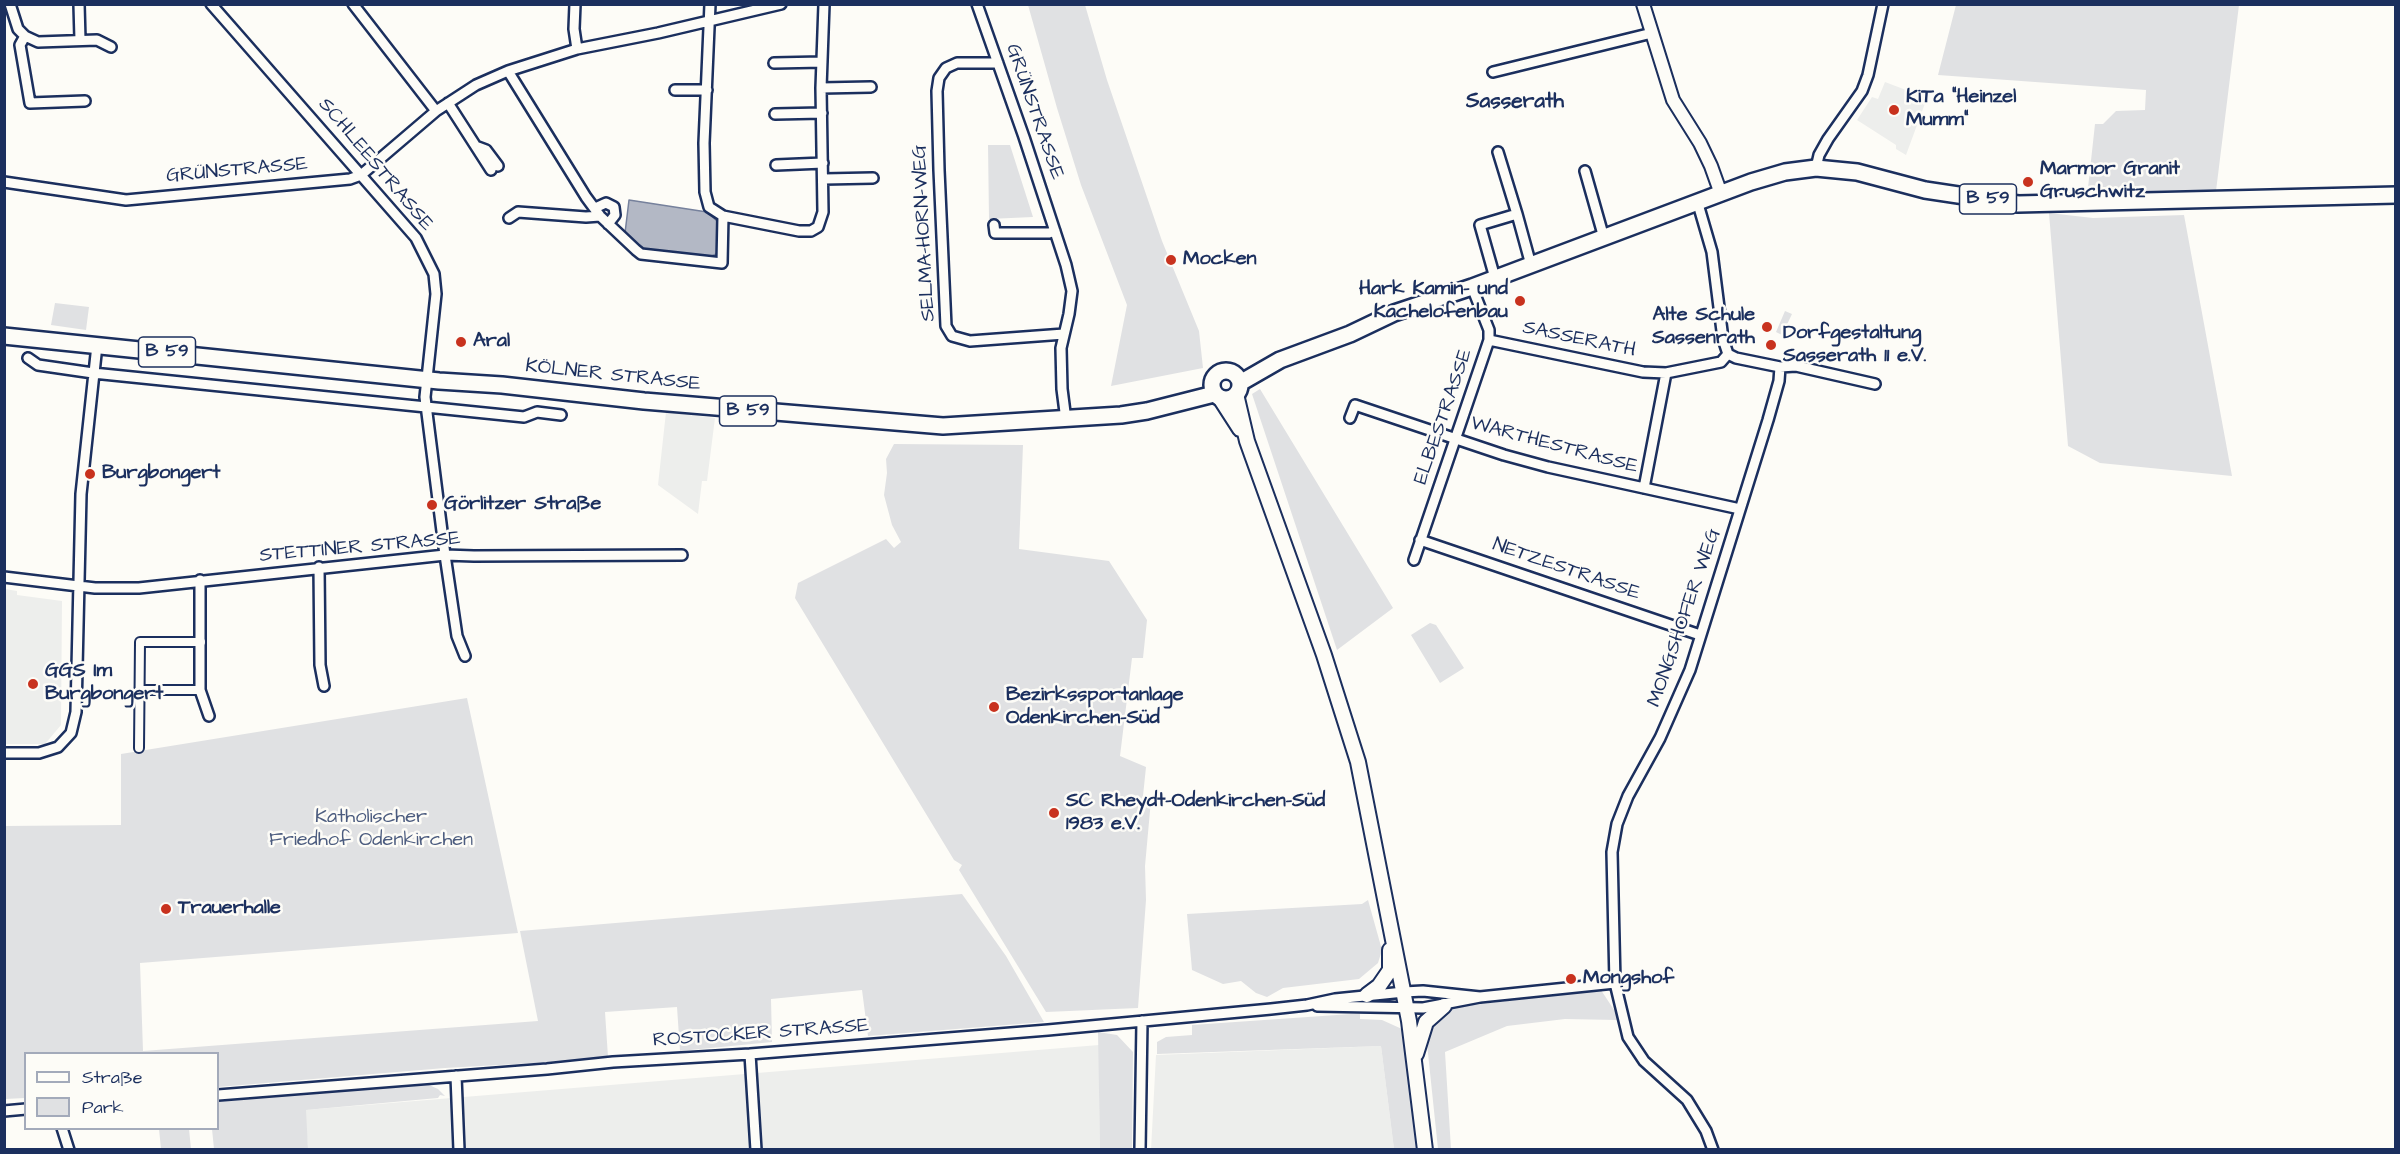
<!DOCTYPE html>
<meta charset="utf-8">
<style>
body{margin:0}
#map{position:relative;width:2400px;height:1154px;overflow:hidden;background:#fdfcf7;font-family:"Architects Daughter",sans-serif}
canvas{display:block}
.frame{position:absolute;inset:0;border:6px solid #1b2f5e;pointer-events:none}
.legend{position:absolute;left:24px;top:1052px;width:195px;height:78px;box-sizing:border-box;background:#fdfcf7;border:2px solid #a3aaba;margin:0;padding:8px 10px;list-style:none;font-size:18px;color:#1b2f5e}
.legend li{display:flex;align-items:center;gap:12px;height:30px}
.legend b{width:30px;border:2px solid #a3aaba}
</style>
<div id="map">
<canvas width="2400" height="1154"></canvas>
<div class="frame"></div>
<ul class="legend">
<li><b style="height:8px;background:#fdfcf7"></b>Straße</li>
<li><b style="height:16px;background:#e0e1e3"></b>Park</li>
</ul>
</div>
<script>
const c = document.querySelector('canvas').getContext('2d');
c.lineJoin = 'round';
function paint(path, color) { c.fillStyle = color; c.fill(path, 'evenodd'); }
const shape = rows => new Path2D(rows.map(r => 'M' + r).join(''));
function strokePath(path, color, width, dash) { c.strokeStyle = color; c.lineWidth = width; c.lineCap = dash ? 'butt' : 'round'; c.setLineDash(dash || []); c.stroke(path); }
function write(font, color, halo, rows, align = 'center') {
  c.font = font + ' "Architects Daughter",sans-serif'; c.lineWidth = 5; c.setLineDash([]); c.textBaseline = 'middle'; c.strokeStyle = halo; c.fillStyle = color; for (const [text, x, y, turn = 0] of rows) {
    c.save(); c.translate(x, y); c.rotate((+turn || 0) * Math.PI / 180); c.textAlign = isNaN(turn) ? turn : align; if (halo) c.strokeText(text, 0, 0); c.fillText(text, 0, 0); c.restore();
  }
}
const built = shape([
 [1885,82,1927,98,1906,155,1896,149,1896,145,1857,120,1872,97,1878,99],
 [666,412,715,418,707,481,702,481,698,514,658,485],
 [5,589,17,591,17,595,62,601,61,725,45,744,5,744],
 [1099,1045,1100,1149,308,1149,305,1110],
 [1381,1046,1394,1149,1151,1150,1156,1055]
]);
const green = shape([
 [1028,5,1085,5,1107,80,1162,241,1199,331,1203,368,1111,386,1127,305,1081,185,1057,108],
 [1956,5,2239,5,2216,191,2087,197,2095,124,2103,124,2116,111,2145,110,2146,90,1938,75],
 [988,145,1010,145,1033,217,989,219],
 [2049,213,2093,218,2184,215,2232,476,2100,463,2068,446],
 [55,303,89,307,86,330,51,325],
 [1785,311,1792,314,1782,335,1776,332],
 [1260,389,1393,608,1337,650,1252,394],
 [894,444,1023,445,1019,549,1109,561,1147,620,1143,658,1132,658,1120,756,1146,767,1143,796,1151,800,1145,866,1146,900,1138,1008,1046,1012,959,870,962,865,954,860,795,598,798,583,886,539,894,548,901,542,892,525,884,495,887,473,886,459],
 [1430,623,1436,625,1464,668,1440,683,1411,635],
 [467,698,518,933,140,963,143,1051,538,1021,520,931,962,894,1006,956,1044,1022,868,1036,862,990,771,999,772,1042,680,1051,677,1007,605,1012,608,1057,552,1062,445,1068,218,1087,218,1054,26,1054,25,1098,5,1099,5,826,121,825,121,754],
 [1368,900,1382,950,1378,963,1359,979,1283,988,1267,997,1256,993,1241,981,1223,984,1192,970,1187,914,1362,904],
 [1601,990,1616,1013,1617,1020,1565,1019,1507,1026,1445,1052,1451,1149,1438,1149,1426,1034,1433,1020,1447,1008],
 [1351,1014,1360,1014,1360,1019,1382,1020,1402,1029,1417,1149,1394,1149,1381,1046,1157,1054,1157,1042,1166,1037,1192,1035,1192,1025],
 [1098,1032,1117,1035,1133,1052,1132,1149,1100,1149],
 [429,1085,438,1089,445,1096,440,1095,438,1098,306,1110,308,1149,214,1149,212,1129,218,1128,218,1100],
 [159,1129,189,1129,191,1149,161,1149]
]);
const water = shape([
 [629,200,707,212,717,221,718,226,718,253,710,257,647,253,625,233,629,200]
]);
const pedestrian = shape([
 [139,690,200,690],
 [139,748,140,642,201,642]
]);
const minor = shape([
 [10,4,18,29,25,36,38,42,97,40,111,47],
 [79,4,80,40],
 [211,4,416,238,434,274,436,294,425,397,445,555,457,636,465,656],
 [353,4,436,111],
 [575,4,574,29,577,49],
 [710,4,704,143,705,192,709,207,723,216,799,231,811,231,818,227,823,212,821,88,824,4],
 [977,4,1024,137,1066,265,1072,291,1069,314,1061,348,1062,389,1066,420],
 [25,36,20,45,30,103,85,101],
 [774,63,822,62],
 [998,63,957,63,946,68,939,78,937,91,939,170,946,326,952,336,970,341,1064,334],
 [508,71,586,197,600,216,636,250,641,254,722,263,723,216],
 [1493,72,1652,33],
 [821,88,871,87],
 [675,90,707,90],
 [448,103,491,170],
 [775,114,822,113],
 [478,147,486,150,498,166],
 [776,165,823,163],
 [1816,168,1819,155,1828,139,1862,91,1868,75,1883,4],
 [1585,171,1604,238],
 [824,179,873,178],
 [4,182,126,200,350,179,361,175,436,111,476,85,508,71,577,49,658,33,781,4],
 [1698,204,1712,252,1723,339,1728,354,1736,358,1780,367,1796,366,1875,384],
 [595,208,606,203,614,207,615,215,608,224],
 [1517,214,1531,265],
 [509,218,518,212,586,217,600,216],
 [994,225,995,233,1049,233,1055,231],
 [1495,278,1480,225,1517,214,1498,152],
 [1489,340,1643,372,1666,373,1721,362,1728,354],
 [28,358,38,365,93,373,524,417,537,412,561,415],
 [1350,418,1355,405,1504,455,1548,467,1740,509],
 [1644,488,1666,373],
 [1420,540,1700,635],
 [1414,560,1489,340,1489,330,1472,287],
 [319,567,320,665,324,686],
 [4,577,95,588,139,588,445,555,474,556,682,555],
 [200,580,200,690,209,716],
 [4,753,39,753,58,747,71,733,76,712,81,494,97,345],
 [1317,1006,1423,1008,1480,997,1615,983],
 [750,1054,756,1150],
 [456,1076,459,1150],
 [218,1095,547,1069,613,1062,750,1054,1048,1030,1271,1009,1307,1005,1335,999,1404,992,1423,991,1480,997],
 [4,1111,26,1109],
 [62,1128,69,1150],
 [1140,1150,1142,1021],
 [1713,1150,1706,1131,1687,1100,1644,1061,1628,1037,1615,983,1612,852,1617,824,1628,796,1660,738,1690,670,1768,420,1779,381,1780,367]
]);
const tertiary = shape([
 [1643,4,1673,100,1700,143,1711,166,1721,194]
]);
const secondary = shape([
 [1236,394,1247,441,1324,655,1358,762,1409,1021,1425,1150],
 [1220,398,1240,429],
 [1367,995,1379,986,1390,970,1390,950],
 [1416,1054,1426,1022,1444,1006]
]);
const primary = shape([
 [4,336,439,381,502,385,644,401,943,426,1121,415,1147,411,1214,394],
 '1212 385a14 14 0 1 1 28 0a14 14 0 1 1-28 0Z',
 [1240,383,1280,360,1350,334,1394,313,1472,287,1751,182,1785,172,1816,168,1857,172,1925,190,2018,204,2396,195]
]);
const markers = [
 [1894,110,6,"#c8321e"],
 [2028,182,6,"#c8321e"],
 [1171,260,6,"#c8321e"],
 [1520,301,6,"#c8321e"],
 [1767,327,6,"#c8321e"],
 [461,342,6,"#c8321e"],
 [1771,345,6,"#c8321e"],
 [90,474,6,"#c8321e"],
 [432,505,6,"#c8321e"],
 [33,684,6,"#c8321e"],
 [994,707,6,"#c8321e"],
 [1054,813,6,"#c8321e"],
 [166,909,6,"#c8321e"],
 [1571,979,6,"#c8321e"]
];
const shields = [
 [1988,199,57],
 [167,352,57],
 [748,411,57]
];
const shieldNames = [
 ["B 59",1988,199],
 ["B 59",167,352],
 ["B 59",748,411]
];
const poiNames = [
 ["KiTa \"Heinzel",1906,98],
 ["Mumm\"",1906,121],
 ["Marmor Granit",2040,170],
 ["Gruschwitz",2040,193],
 ["Mocken",1183,260],
 ["Hark Kamin- und",1508,290,"right"],
 ["Kachelofenbau",1508,313,"right"],
 ["Alte Schule",1755,316,"right"],
 ["Sassenrath",1755,339,"right"],
 ["Dorfgestaltung",1783,334],
 ["Sasserath 11 e.V.",1783,357],
 ["Aral",473,342],
 ["Burgbongert",102,474],
 ["Görlitzer Straße",444,505],
 ["GGS Im",45,672],
 ["Burgbongert",45,695],
 ["Bezirkssportanlage",1006,696],
 ["Odenkirchen-Süd",1006,719],
 ["SC Rheydt-Odenkirchen-Süd",1066,802],
 ["1983 e.V.",1066,825],
 ["Trauerhalle",178,909],
 ["Mongshof",1583,979]
];
const streetNames = [
 ["GRÜNSTRASSE",1034,112,71],
 ["SCHLEESTRASSE",375,165,50],
 ["GRÜNSTRASSE",237,171,-5],
 ["SELMA-HORN-WEG",925,233,-93],
 ["SASSERATH",1579,340,12],
 ["KÖLNER STRASSE",613,376,6],
 ["ELBESTRASSE",1444,417,-71],
 ["WARTHESTRASSE",1554,446,15],
 ["STETTINER STRASSE",360,548,-5],
 ["NETZESTRASSE",1566,570,19],
 ["MONGSHOFER WEG",1685,618,-71],
 ["ROSTOCKER STRASSE",761,1034,-4]
];
const parkNames = [
 ["Katholischer",371,818],
 ["Friedhof Odenkirchen",371,841]
];
const neighbourhoodNames = [
 ["Sasserath",1515,103]
];
paint(built, '#edeeec');
paint(green, '#e0e1e3');
paint(water, '#b3b8c5');
strokePath(water, '#76819c', 1.5);
strokePath(pedestrian, '#1b2f5e', 12);
strokePath(minor, '#1b2f5e', 14);
strokePath(tertiary, '#1b2f5e', 16);
strokePath(secondary, '#1b2f5e', 18);
strokePath(primary, '#1b2f5e', 20);
strokePath(pedestrian, '#fdfcf7', 8);
strokePath(minor, '#fdfcf7', 9);
strokePath(tertiary, '#fdfcf7', 12);
strokePath(secondary, '#fdfcf7', 14);
strokePath(primary, '#fdfcf7', 15);
for (const [x, y, r, color] of markers) { const dot = new Path2D(); dot.arc(x, y, r, 0, 2 * Math.PI); c.fillStyle = color; c.fill(dot); strokePath(dot, '#fdfcf7', 2); }
for (const [x, y, w] of shields) { const box = new Path2D(); box.roundRect(x - w / 2, y - 15, w, 30, 4.5); c.fillStyle = '#fdfcf7'; c.fill(box); strokePath(box, '#1b2f5e', 1.5); }
write('bold 18px', '#1b2f5e', null, shieldNames);
write('bold 20px', '#1b2f5e', '#fdfcf7', poiNames, 'left');
write('20px', '#1b2f5e', '#fdfcf7', streetNames);
write('20px', '#4c5c7f', '#fdfcf7', parkNames);
write('bold 21px', '#1b2f5e', '#fdfcf7', neighbourhoodNames);
</script>
